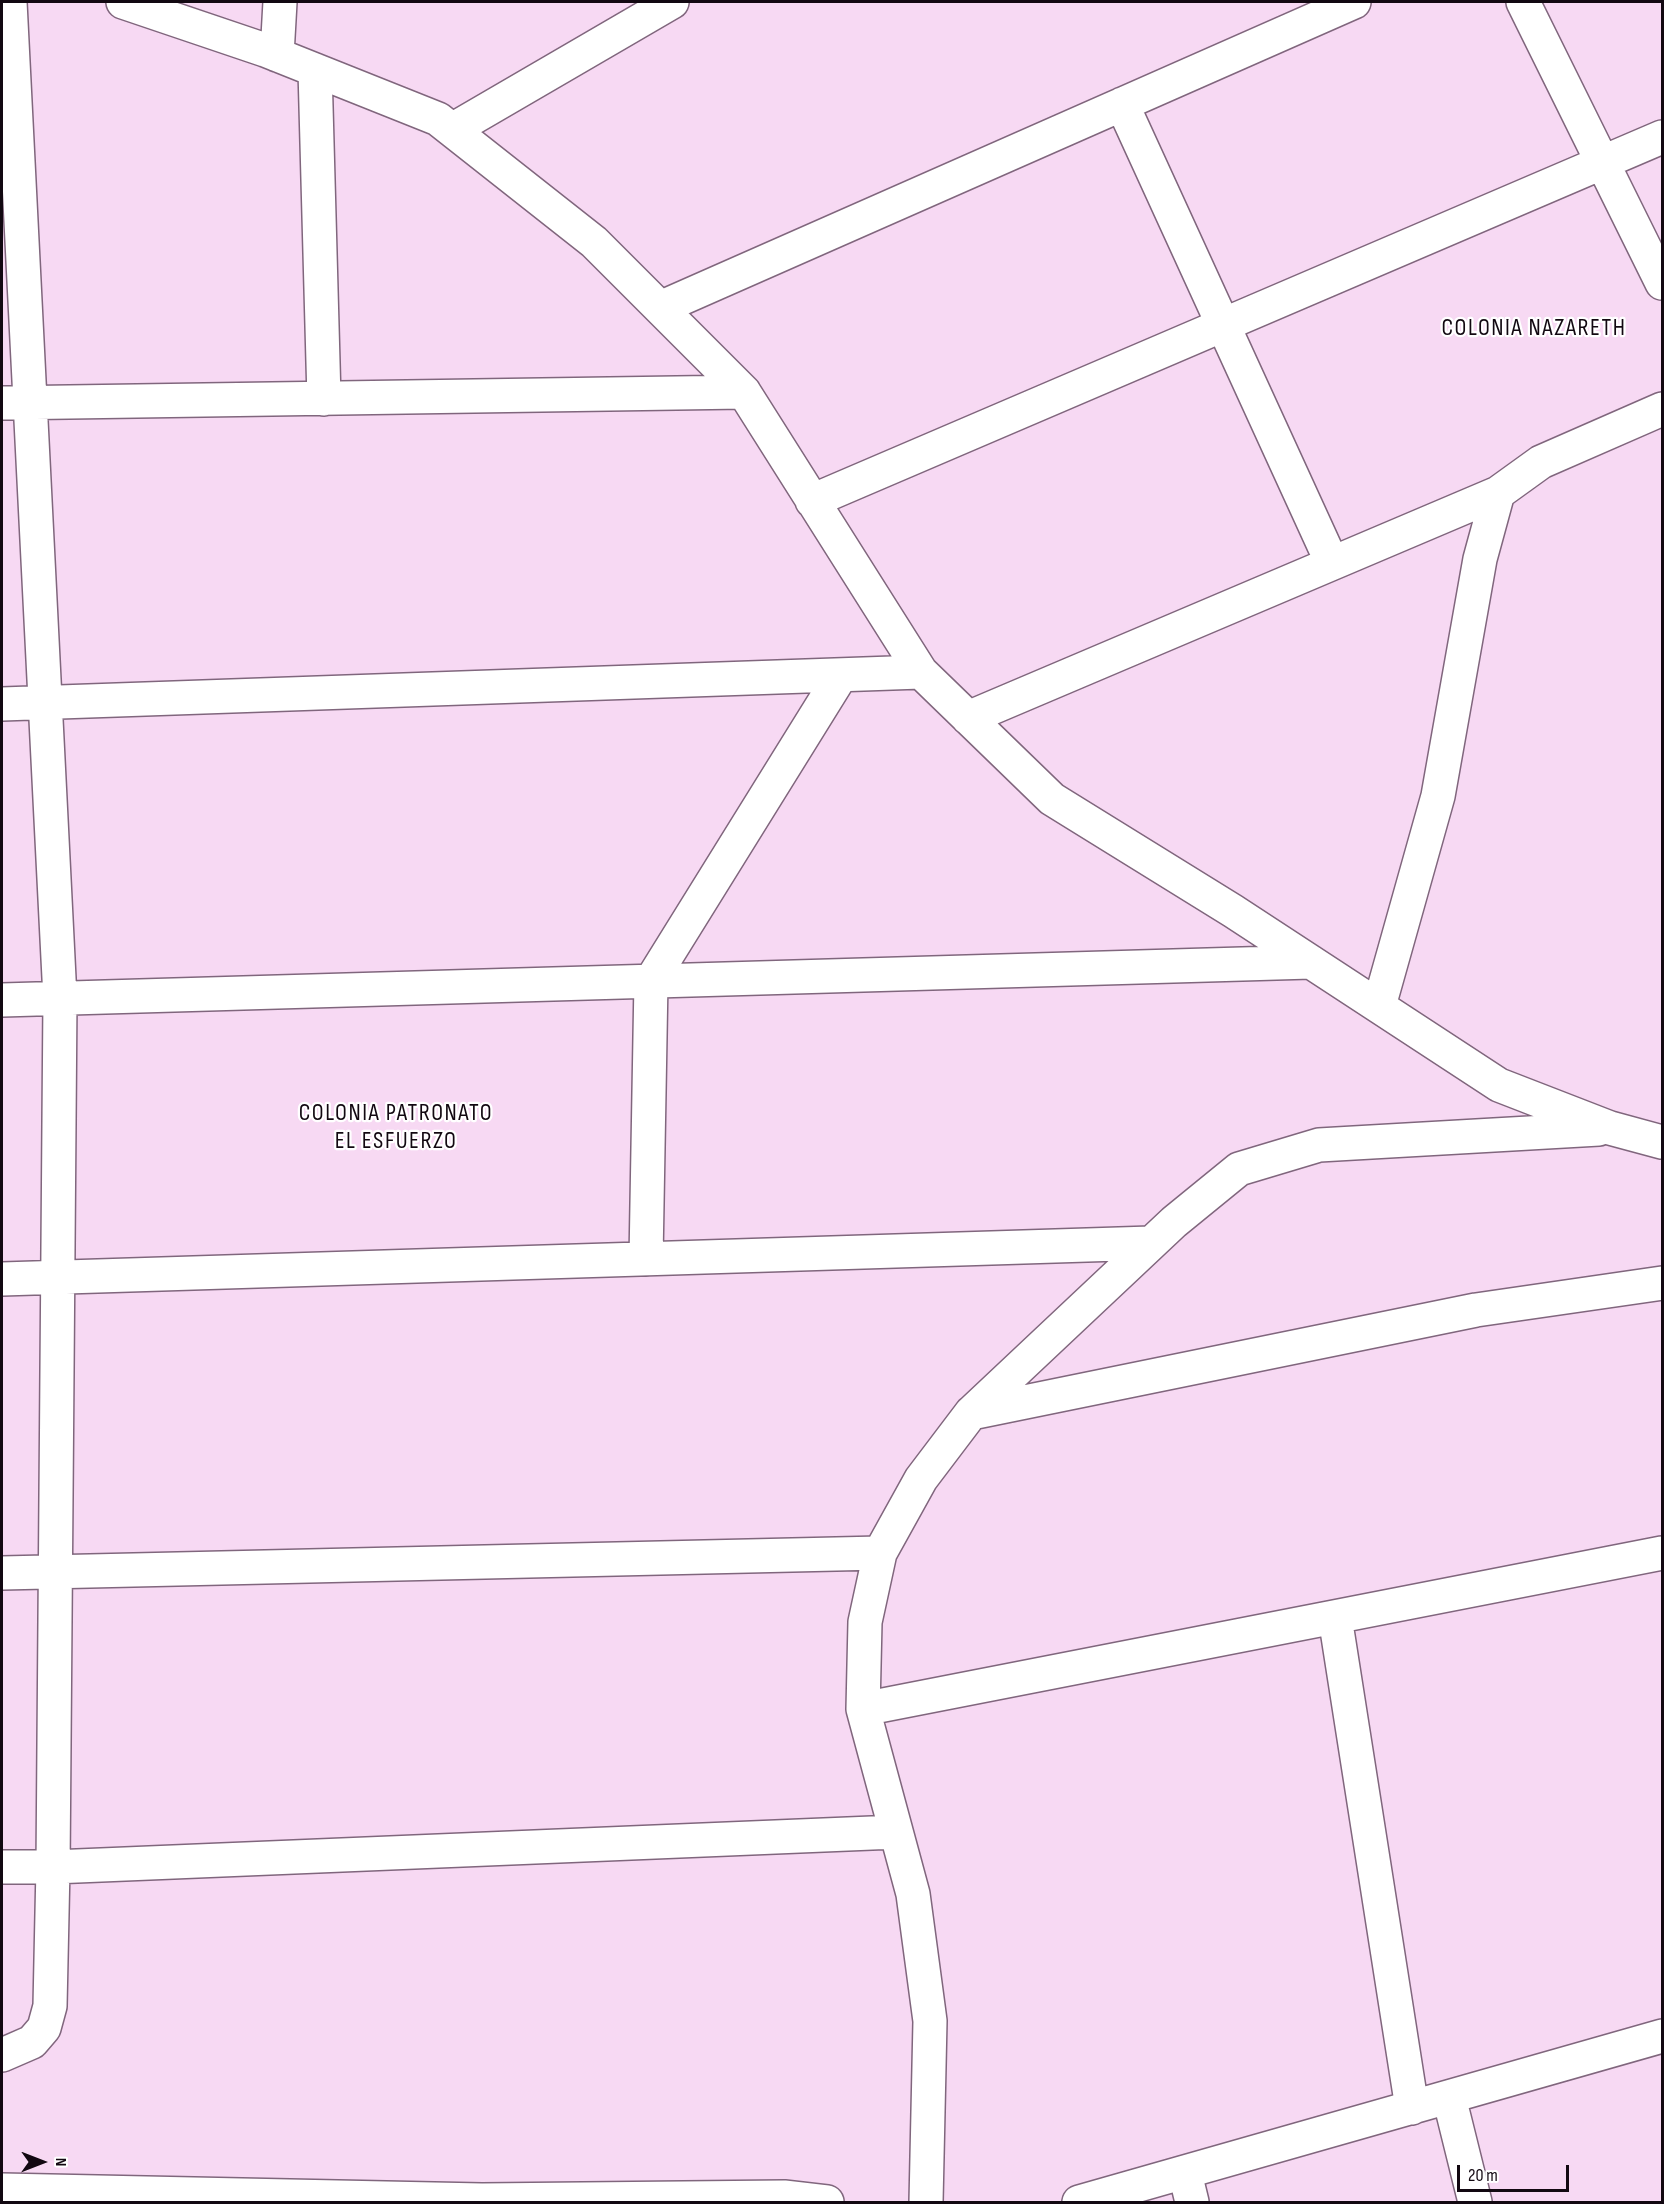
<!DOCTYPE html>
<style>
body{margin:0}
#map{position:relative;width:1664px;height:2204px;overflow:hidden;background:#f7d9f3;font-family:"Sofia Sans Condensed",sans-serif}
canvas{display:block}
.frame{position:absolute;inset:0;border:3px solid #120811;pointer-events:none}
.north{position:absolute;left:12px;top:2132px;width:60px;height:60px;-webkit-text-stroke:4px #fff;paint-order:stroke;rotate:90deg;font-size:16px;font-weight:700;line-height:24px;text-align:center;color:#120811}
.north::after{content:'';display:block;margin:auto;width:21px;height:27px;background:#120811;clip-path:polygon(50% 0,100% 100%,50% 72%,0 100%)}
.scale{position:absolute;left:1457px;top:2165px;width:112px;height:27px;box-sizing:border-box;border:3px solid #120811;border-top:0;padding-left:8px;font-size:18px;line-height:21px;white-space:nowrap;color:#120811;-webkit-text-stroke:4px #fff;paint-order:stroke}
</style>
<div id="map">
<canvas width="1664" height="2204"></canvas>
<div class="frame"></div>
<div class="north">N</div>
<div class="scale">20 m</div>
</div>
<script>
const c = document.querySelector('canvas').getContext('2d');
c.lineJoin = 'round';
const shape = rows => new Path2D(rows.map(r => 'M' + r).join(''));
function strokePath(path, color, width, dash) { c.strokeStyle = color; c.lineWidth = width; c.lineCap = dash ? 'butt' : 'round'; c.setLineDash(dash || []); c.stroke(path); }
function write(font, color, halo, rows, align = 'center') {
  c.font = font + ' "Sofia Sans Condensed",sans-serif'; c.lineWidth = 4.5; c.setLineDash([]); c.textBaseline = 'middle'; c.strokeStyle = halo; c.fillStyle = color; for (const [text, x, y, turn = 0] of rows) {
    c.save(); c.translate(x, y); c.rotate((+turn || 0) * Math.PI / 180); c.textAlign = isNaN(turn) ? turn : align; if (halo) c.strokeText(text, 0, 0); c.fillText(text, 0, 0); c.restore();
  }
}
const minor = shape([
 [10,2,60,998,53,1867,896,1832],
 [123,2,265,50,438,119,594,242,744,392,921,672,1052,799,1233,911,1499,1085,1610,1128,1662,1142],
 [1523,2,1662,283],
 [277,55,280,2],
 [315,70,324,399],
 [1122,104,1332,563],
 [452,130,672,2],
 [660,308,1354,2],
 [2,403,744,392],
 [812,501,1662,137],
 [2,704,921,672],
 [968,718,1498,493],
 [2,1000,1311,962],
 [1379,1006,1438,796,1480,559,1498,493,1541,462,1662,409],
 [646,1259,651,981,841,675],
 [2,1279,1151,1243],
 [971,1413,1174,1222,1239,1169,1319,1145,1599,1129],
 [2,1573,880,1553],
 [1335,1617,1412,2108],
 [863,1709,865,1622,880,1553,921,1479,971,1413,1476,1310,1662,1283],
 [2,1867,53,1867,50,2006,44,2028,32,2042,2,2055],
 [1449,2097,1475,2202],
 [1185,2173,1192,2202],
 [2,2190,482,2200,784,2197,827,2202],
 [926,2202,930,2021,913,1894,863,1709,1662,1553],
 [1079,2202,1662,2036]
]);
const neighbourhoodNames = [
 ["COLONIA NAZARETH",1534,329],
 ["COLONIA PATRONATO",396,1114],
 ["EL ESFUERZO",396,1142]
];
strokePath(minor, '#80667d', 36);
strokePath(minor, '#fff', 33);
c.letterSpacing = '1.5px';
write('24px', '#120811', '#fff', neighbourhoodNames);
c.letterSpacing = '0px';
</script>
